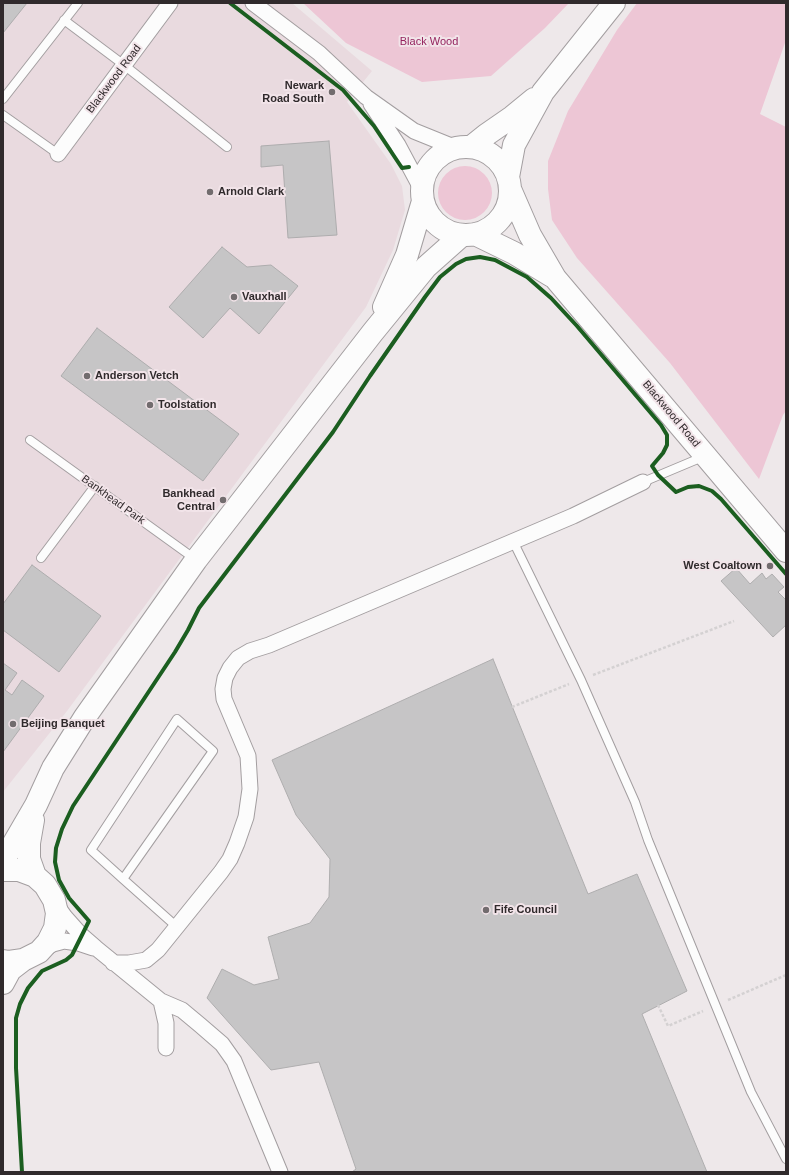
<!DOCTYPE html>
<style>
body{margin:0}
#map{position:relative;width:789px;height:1175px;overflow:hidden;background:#eee8ea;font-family:Arial,sans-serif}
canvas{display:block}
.frame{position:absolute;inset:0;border:4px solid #302a2c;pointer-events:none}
</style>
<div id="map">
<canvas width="789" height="1175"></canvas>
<div class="frame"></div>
</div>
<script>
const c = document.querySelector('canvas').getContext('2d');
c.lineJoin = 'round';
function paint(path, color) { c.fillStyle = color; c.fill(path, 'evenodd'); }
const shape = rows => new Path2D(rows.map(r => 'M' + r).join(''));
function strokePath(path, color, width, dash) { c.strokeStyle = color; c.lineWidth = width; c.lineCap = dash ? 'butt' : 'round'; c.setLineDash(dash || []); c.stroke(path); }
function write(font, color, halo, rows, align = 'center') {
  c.font = font + ' Arial,sans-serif'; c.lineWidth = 4; c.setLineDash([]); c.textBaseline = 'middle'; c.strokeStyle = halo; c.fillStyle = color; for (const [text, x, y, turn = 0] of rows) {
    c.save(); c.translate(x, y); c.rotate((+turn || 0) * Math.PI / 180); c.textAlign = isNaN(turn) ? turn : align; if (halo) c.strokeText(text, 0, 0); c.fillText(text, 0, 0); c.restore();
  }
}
const built = shape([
 [3,3,292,3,372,71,347,102,391,164,402,186,405,210,393,250,366,307,67,711,3,792]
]);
const green = shape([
 [303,3,569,3,545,28,491,76,422,82,346,43],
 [637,3,786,3,786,40,760,114,786,127,786,411,783,415,759,479,670,363,577,258,552,220,548,189,548,161,568,111,617,30],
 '438 193a27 27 0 1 1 54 0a27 27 0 1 1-54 0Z'
]);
const building = shape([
 [3,3,27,3,3,33,3,3],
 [329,141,337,235,288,238,283,165,261,167,261,146,329,141],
 [222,247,247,267,271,265,298,286,259,334,230,308,203,338,169,307,222,247],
 [97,328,239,434,203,481,61,376,97,328],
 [32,565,101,616,59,672,3,630,3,604,32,565],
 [736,568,750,584,762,573,766,579,772,574,784,587,778,592,786,600,786,625,773,637,721,581,736,568],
 [493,659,588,894,637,874,687,991,642,1014,707,1172,352,1172,356,1169,319,1062,271,1070,207,998,222,969,254,985,279,979,268,937,310,923,329,897,330,859,296,815,272,760,493,659],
 [3,663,17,673,5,690,12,695,22,680,44,696,3,752,3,663]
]);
const path = shape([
 [593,675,734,621],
 [512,707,569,684],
 [728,1000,786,975],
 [658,1005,668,1026,703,1011]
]);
const service = shape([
 [64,20,124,65,227,147],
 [3,99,78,3],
 [3,115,58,154],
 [30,440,195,559],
 [643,482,705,456],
 [513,541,581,680,635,802,648,840,751,1092,786,1159],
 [41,558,95,486],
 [123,879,213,751,177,719,91,850,123,879,177,927]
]);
const minor = shape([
 [253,3,319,53,366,97,414,131,456,148],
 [371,104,398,145,422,190],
 [58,154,170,3],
 [55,903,65,917,81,935,96,948,161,1001],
 [42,950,53,944,64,941,78,943,93,948],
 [113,963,129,963,146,960,158,950,221,872,230,859,237,843,246,817,250,789,248,756,224,699,223,689,225,678,230,668,238,658,250,651,269,645,573,516,643,482],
 [166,1048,166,1023,161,1001,182,1010,200,1025,222,1044,234,1061,280,1172]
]);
const secondary = shape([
 [471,147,486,135,512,117,534,99],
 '422 191a44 44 0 1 1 88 0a44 44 0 1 1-88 0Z',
 [508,177,514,145,543,92,614,3],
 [510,189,530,235,555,278,786,551],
 [475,234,514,253,552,276],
 [384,307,407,255,423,201],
 [33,820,29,843,29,859,35,876],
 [3,859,8,853,36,805,53,768,85,717,196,560,373,332,426,267,462,235],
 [3,870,19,870,35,876,45,885,54,900,57,913,55,928,48,942,39,952,23,960,9,962,3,961],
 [3,983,10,970,23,960]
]);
const cycleway = shape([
 [230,3,343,90,374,126,402,168,409,167],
 [22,1172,16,1068,16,1018,20,1004,28,988,42,971,66,960,72,955,89,921,69,898,59,880,55,862,56,848,62,829,73,806,175,652,188,630,199,608,333,432,370,376,425,297,440,277,456,264,466,259,480,257,495,260,527,277,551,298,577,326,661,425,667,435,667,445,663,453,652,466,658,475,676,492,688,487,699,486,712,491,721,499,786,574]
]);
const markers = [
 [332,92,4,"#726c6e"],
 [210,192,4,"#726c6e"],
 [234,297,4,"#726c6e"],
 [87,376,4,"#726c6e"],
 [150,405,4,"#726c6e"],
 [223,500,4,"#726c6e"],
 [770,566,4,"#726c6e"],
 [13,724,4,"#726c6e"],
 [486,910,4,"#726c6e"]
];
const parkNames = [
 ["Black Wood",429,42]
];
const streetNames = [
 ["Blackwood Road",114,79,-53],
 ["Blackwood Road",671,414,50],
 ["Bankhead Park",113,500,36]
];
const poiNames = [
 ["Newark",324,86,"right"],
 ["Road South",324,99,"right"],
 ["Arnold Clark",218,192],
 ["Vauxhall",242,297],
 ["Anderson Vetch",95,376],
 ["Toolstation",158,405],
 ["Bankhead",215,494,"right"],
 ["Central",215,507,"right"],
 ["West Coaltown",762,566,"right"],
 ["Beijing Banquet",21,724],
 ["Fife Council",494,910]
];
paint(built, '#e9dadf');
paint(green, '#edc6d5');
paint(building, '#c6c5c6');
strokePath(building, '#aeadae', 1);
strokePath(service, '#a39ea0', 10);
strokePath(minor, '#a39ea0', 17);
strokePath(secondary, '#a39ea0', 24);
strokePath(path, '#d4d1d2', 2.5, [3, 2]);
strokePath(service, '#fcfcfc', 8);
strokePath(minor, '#fcfcfc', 15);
strokePath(secondary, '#fcfcfc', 22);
strokePath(cycleway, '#1b5e20', 4);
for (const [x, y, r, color] of markers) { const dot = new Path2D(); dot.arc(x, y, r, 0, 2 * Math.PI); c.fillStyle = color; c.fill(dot); strokePath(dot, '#f2e4e9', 1.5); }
write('11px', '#94235e', '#f2e4e9', parkNames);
write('11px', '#302a2c', '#f2e4e9', streetNames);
write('bold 11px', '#302a2c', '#f2e4e9', poiNames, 'left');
</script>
